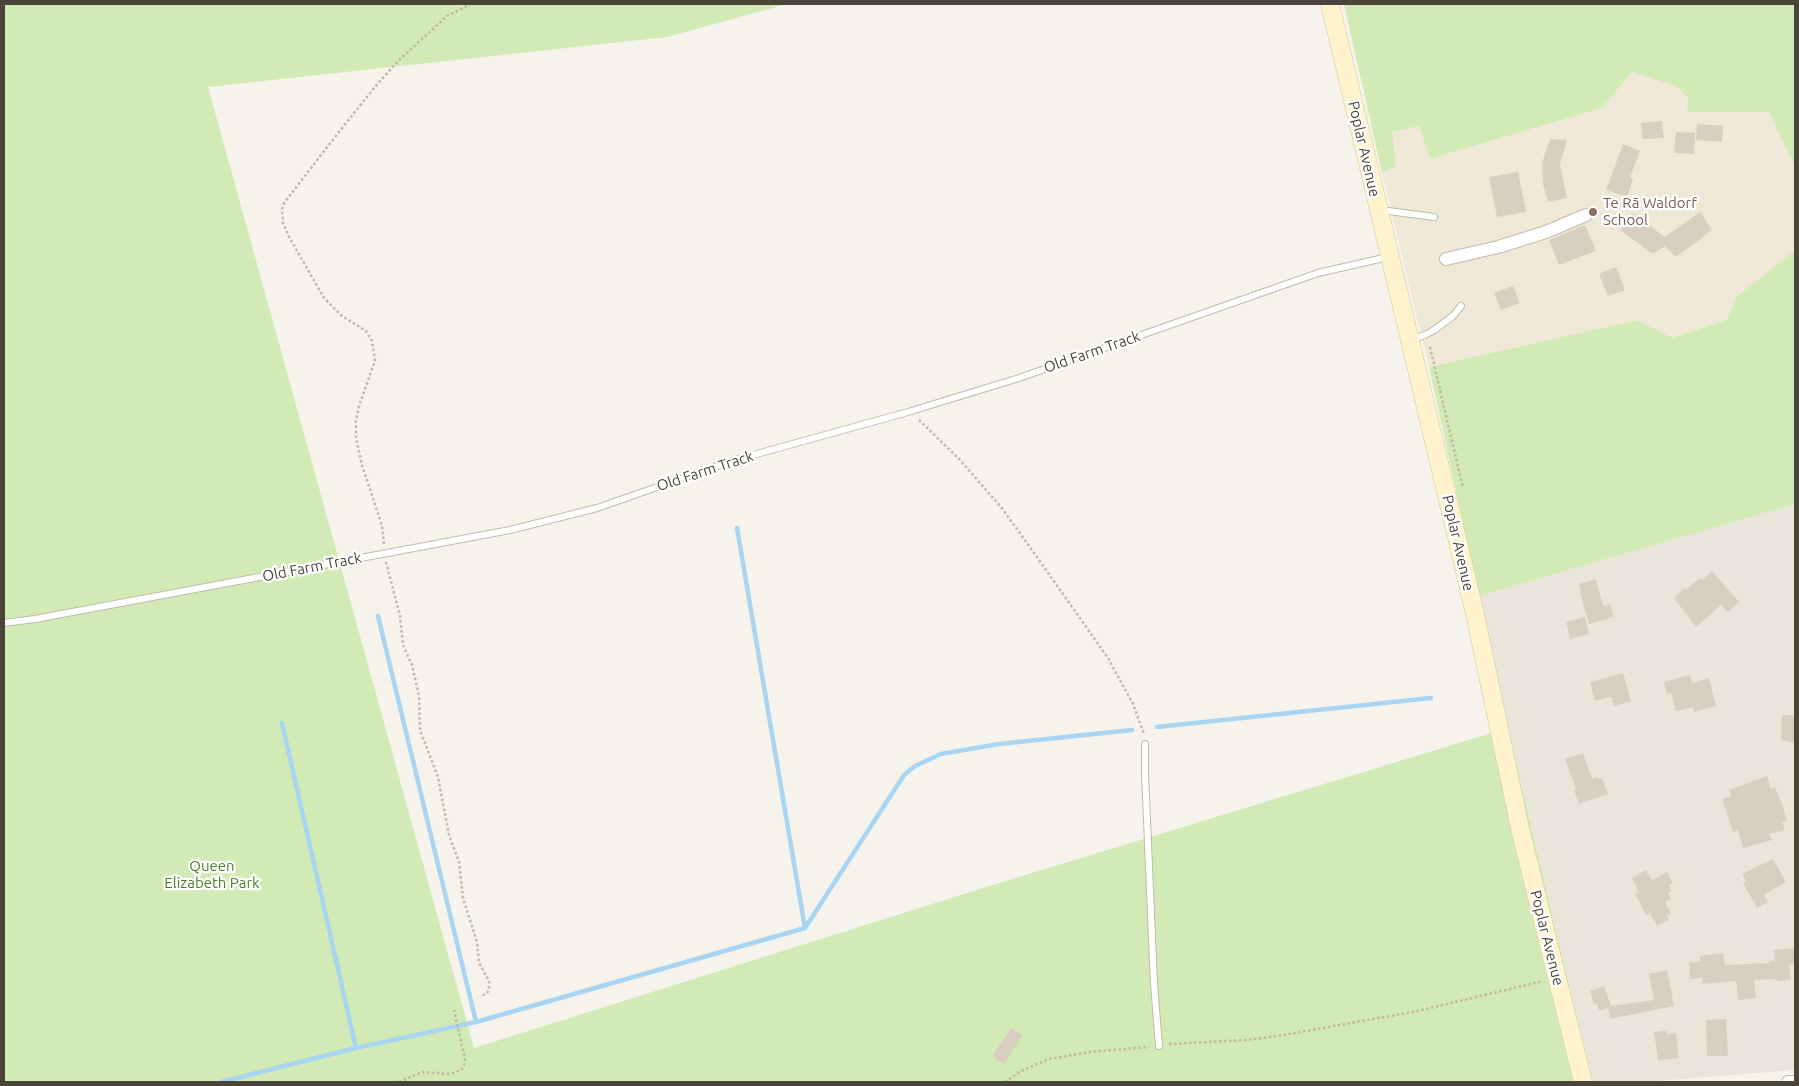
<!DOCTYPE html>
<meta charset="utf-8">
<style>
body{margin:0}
#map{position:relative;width:1799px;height:1086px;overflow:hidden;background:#f6f3ec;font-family:Ubuntu,sans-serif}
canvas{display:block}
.frame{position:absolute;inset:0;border:5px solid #4b4439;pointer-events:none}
</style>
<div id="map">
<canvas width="1799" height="1086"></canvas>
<div class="frame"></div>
</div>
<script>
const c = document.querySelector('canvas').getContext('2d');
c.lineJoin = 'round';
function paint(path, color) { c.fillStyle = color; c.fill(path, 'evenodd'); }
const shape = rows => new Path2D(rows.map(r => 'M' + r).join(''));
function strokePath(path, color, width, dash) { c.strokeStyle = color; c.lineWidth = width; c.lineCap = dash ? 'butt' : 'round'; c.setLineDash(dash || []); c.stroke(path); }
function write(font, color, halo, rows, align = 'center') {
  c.font = font + ' Ubuntu,sans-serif'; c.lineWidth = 4.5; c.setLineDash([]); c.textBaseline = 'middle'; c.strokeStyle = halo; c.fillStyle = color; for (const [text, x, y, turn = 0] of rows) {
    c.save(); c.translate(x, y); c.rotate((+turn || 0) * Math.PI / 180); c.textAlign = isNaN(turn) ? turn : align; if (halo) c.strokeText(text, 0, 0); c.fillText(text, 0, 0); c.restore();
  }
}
const residential = shape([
 [1795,504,1795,1070,1645,1082,1592,1082,1508,728,1479,596]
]);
const education = shape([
 [1632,72,1676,86,1688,98,1687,112,1769,112,1795,167,1795,250,1736,297,1728,319,1673,338,1637,320,1429,367,1382,173,1396,166,1392,132,1419,126,1431,159,1602,108]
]);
const green = shape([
 [4,4,787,4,667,37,208,87,474,1048,999,883,1508,728,1592,1082,4,1082],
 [1344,4,1795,4,1795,167,1769,112,1687,112,1688,98,1676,86,1632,72,1602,108,1430,159,1419,126,1392,132,1396,166,1382,173],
 [1795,250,1795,504,1479,596,1429,367,1637,320,1673,338,1728,319,1736,297]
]);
const stream = shape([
 [737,528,805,928],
 [378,616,476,1022],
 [282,723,356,1048],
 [1157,727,1431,698],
 [221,1082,356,1048,476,1022,805,928,904,775,915,766,941,754,999,744,1132,730]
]);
const building = shape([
 [1662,121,1664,138,1642,139,1641,123],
 [1697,124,1723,126,1722,142,1696,140],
 [1676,132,1695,133,1694,154,1674,153],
 [1550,139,1567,140,1560,165,1567,198,1548,202,1543,184,1542,163],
 [1623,144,1640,151,1630,178,1633,179,1627,197,1606,190],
 [1518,172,1526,212,1497,217,1489,177],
 [1700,212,1712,230,1676,257,1665,246,1653,254,1620,230,1632,213,1665,237],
 [1585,225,1596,251,1559,265,1549,240],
 [1616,267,1625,290,1608,296,1599,274],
 [1513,286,1520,303,1501,310,1494,293],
 [1712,571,1739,602,1728,612,1721,605,1696,627,1674,598,1684,588,1686,590,1700,578,1702,580],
 [1596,579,1603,606,1610,604,1614,617,1589,624,1580,593,1581,592,1579,584],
 [1585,617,1589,634,1570,639,1566,622],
 [1623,673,1631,701,1614,706,1611,697,1595,701,1590,682],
 [1690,675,1692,683,1709,678,1716,706,1694,712,1693,707,1676,711,1671,693,1667,694,1664,682],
 [1782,715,1795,716,1795,743,1781,740],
 [1583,753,1592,779,1598,777,1598,779,1602,778,1608,794,1579,804,1574,790,1576,789,1565,759],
 [1767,776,1771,789,1775,787,1783,806,1787,821,1782,822,1785,830,1769,834,1772,840,1743,848,1738,830,1733,832,1722,799,1731,796,1729,790],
 [1773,859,1786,882,1764,895,1768,902,1757,908,1743,883,1746,881,1742,874],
 [1646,870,1652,880,1667,872,1673,883,1669,885,1672,891,1668,893,1671,899,1665,902,1671,913,1667,915,1669,920,1657,926,1650,913,1646,915,1635,894,1639,892,1632,878],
 [1795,948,1795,964,1789,965,1791,980,1777,981,1777,979,1754,980,1756,998,1738,1000,1736,981,1703,984,1702,978,1690,979,1689,963,1700,961,1700,956,1723,953,1725,965,1770,963,1770,961,1775,961,1774,950],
 [1667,970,1674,1006,1610,1019,1608,1008,1599,1011,1597,1003,1594,1004,1590,991,1604,986,1611,1006,1654,1000,1649,974],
 [1726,1019,1728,1056,1707,1056,1706,1020],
 [1011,1028,1023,1035,1004,1064,992,1056],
 [1667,1030,1667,1034,1676,1033,1679,1058,1658,1060,1654,1032]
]);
const path = shape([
 [1430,347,1463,488],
 [919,420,959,459,1001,507,1027,543,1108,658,1133,704,1144,734],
 [384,544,382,526,362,465,356,438,356,421,359,406,375,361,372,341,366,331,342,316,324,298,288,235,283,223,282,209,284,203,335,137,374,88,398,61,447,16,471,4],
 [386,562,400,616,403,645,412,665,419,696,420,730,438,777,449,835,459,862,463,898,477,942,479,963,489,981,489,990,486,994,480,996],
 [1169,1044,1246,1040,1278,1036,1418,1011,1543,981],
 [399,1082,422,1072,450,1074,461,1070,464,1065,465,1059,454,1010],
 [1005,1082,1021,1071,1049,1059,1090,1052,1149,1047]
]);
const service = shape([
 [1381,210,1434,217],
 [1411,339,1425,335,1434,330,1453,316,1461,306],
 [4,623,35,619,510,530,597,508,735,460,908,412,1019,378,1318,273,1388,257],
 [1145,744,1145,773,1154,984,1159,1046]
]);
const minor = shape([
 [1446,259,1498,247,1546,232,1586,215],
 [1788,1082,1795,1082]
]);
const secondary = shape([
 [1330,4,1475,614,1521,833,1583,1082]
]);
const markers = [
 [1593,212,5,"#8d6e63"]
];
const streetNames = [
 ["Poplar Avenue",1364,149,77],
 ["Old Farm Track",1092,352,-19],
 ["Old Farm Track",705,471,-18],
 ["Poplar Avenue",1458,543,77],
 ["Old Farm Track",312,567,-11],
 ["Poplar Avenue",1547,938,76]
];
const educationNames = [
 ["Te Rā Waldorf",1603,203],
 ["School",1603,220]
];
const parkNames = [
 ["Queen",212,866],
 ["Elizabeth Park",212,883]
];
paint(residential, '#eae5da');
paint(education, '#efe8d6');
paint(green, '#d2eab5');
strokePath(stream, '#a9d4f2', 4.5);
paint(building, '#d8cfc1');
strokePath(service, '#c2bbae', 8);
strokePath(minor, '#c2bbae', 14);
strokePath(secondary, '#d6c79b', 19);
strokePath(path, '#c4b79f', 2.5, [2.5, 2.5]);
strokePath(service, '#fff', 6);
strokePath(minor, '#fff', 12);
strokePath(secondary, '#fff3cd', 18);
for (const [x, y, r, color] of markers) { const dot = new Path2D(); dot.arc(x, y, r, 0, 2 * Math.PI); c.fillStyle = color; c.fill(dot); strokePath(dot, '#fff', 2); }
write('15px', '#4b4439', '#fff', streetNames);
write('15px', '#785e54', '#fff', educationNames, 'left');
write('15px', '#4a7f2a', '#fff', parkNames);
</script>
